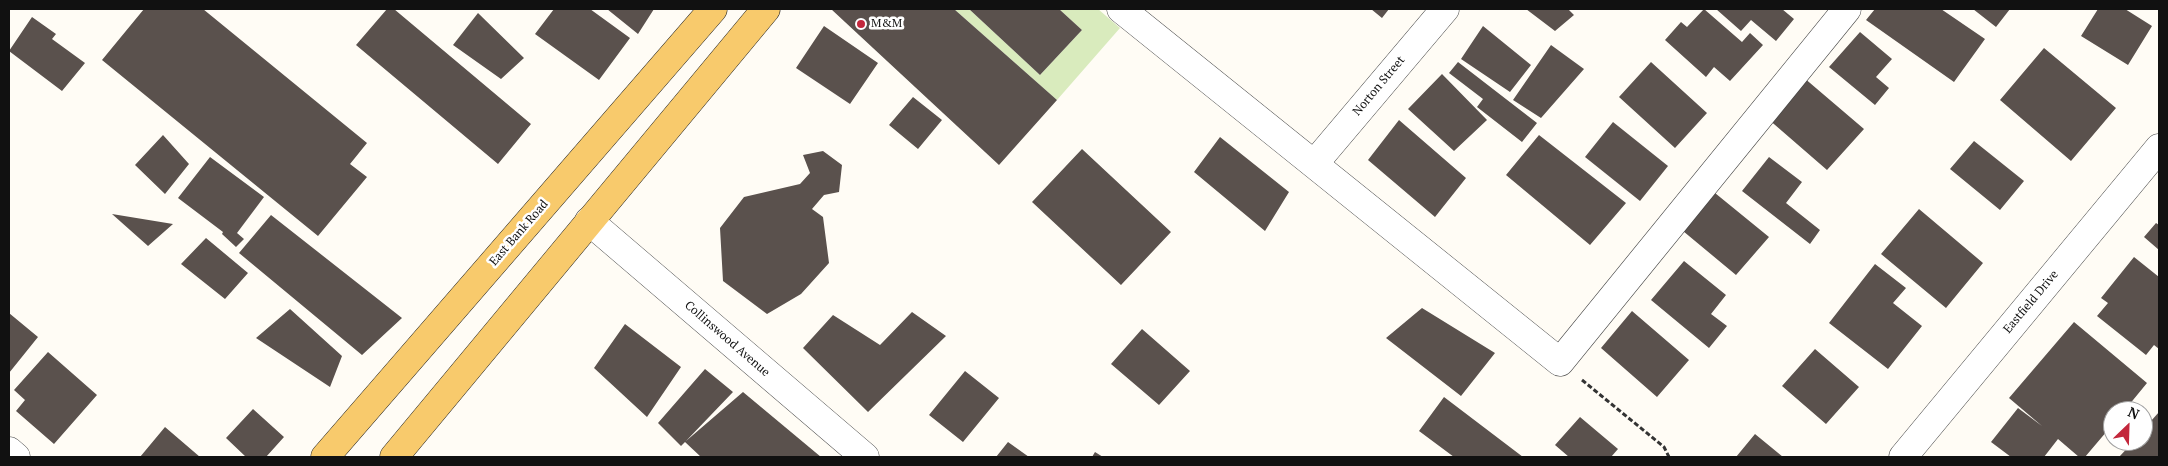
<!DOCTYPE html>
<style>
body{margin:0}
#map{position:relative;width:2168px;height:466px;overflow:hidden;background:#fffcf5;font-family:"PT Serif",serif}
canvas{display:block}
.frame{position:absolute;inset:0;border:10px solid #111;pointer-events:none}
.north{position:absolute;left:2103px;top:401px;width:50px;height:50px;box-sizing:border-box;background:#fff;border:1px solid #a0a0a0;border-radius:50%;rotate:24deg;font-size:14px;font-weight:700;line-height:20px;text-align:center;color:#111}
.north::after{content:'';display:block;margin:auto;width:18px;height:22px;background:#c3273c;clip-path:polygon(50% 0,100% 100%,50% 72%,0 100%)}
</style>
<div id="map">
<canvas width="2168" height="466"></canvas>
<div class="frame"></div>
<div class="north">N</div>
</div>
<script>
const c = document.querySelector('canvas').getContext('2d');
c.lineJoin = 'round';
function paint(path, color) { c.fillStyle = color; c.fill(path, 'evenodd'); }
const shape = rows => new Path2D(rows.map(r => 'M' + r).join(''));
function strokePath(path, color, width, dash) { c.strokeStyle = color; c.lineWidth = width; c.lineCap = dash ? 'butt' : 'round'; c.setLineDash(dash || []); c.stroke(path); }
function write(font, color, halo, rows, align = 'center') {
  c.font = font + ' "PT Serif",serif'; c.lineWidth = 5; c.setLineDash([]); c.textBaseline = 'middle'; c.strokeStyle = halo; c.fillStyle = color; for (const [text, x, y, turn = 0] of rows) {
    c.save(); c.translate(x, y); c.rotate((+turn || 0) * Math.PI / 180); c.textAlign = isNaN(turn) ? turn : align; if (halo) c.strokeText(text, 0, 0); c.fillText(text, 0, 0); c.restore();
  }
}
const green = shape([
 [954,9,969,9,1040,75,1082,30,1059,9,1098,9,1120,28,1057,100]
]);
const building = shape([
 [144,9,203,9,367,143,350,164,367,177,318,236,102,60],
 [387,9,394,9,531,124,498,164,356,45],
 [554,9,590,9,630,38,599,80,535,34],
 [607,9,654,9,638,34],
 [831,9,954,9,1057,100,999,165],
 [969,9,1059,9,1082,30,1040,75],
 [1371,9,1389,9,1382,18],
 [1526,9,1568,9,1574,15,1555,31],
 [1704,9,1742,42,1750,33,1763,45,1730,81,1714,67,1706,77,1665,40,1681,22,1687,27],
 [1716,9,1782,9,1794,19,1776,41,1751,20,1741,31],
 [1875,9,1941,9,1985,39,1954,82,1866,20],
 [1973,9,2010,9,1996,27],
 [2098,9,2125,9,2152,26,2128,65,2081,36],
 [478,13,524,58,501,79,453,45],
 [32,17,56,34,52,39,85,63,62,91,9,51],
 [824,26,878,63,850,104,796,68],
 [1483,26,1531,65,1510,92,1461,59],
 [1860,32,1892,59,1876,77,1889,88,1875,105,1829,67],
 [1551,45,1584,69,1541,118,1513,100],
 [2044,48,2116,108,2071,161,2000,100],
 [1458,62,1537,123,1522,142,1477,107,1483,99,1449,73],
 [1651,62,1707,113,1675,148,1619,97],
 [1442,74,1487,120,1454,151,1408,109],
 [1803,77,1864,129,1827,170,1767,118],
 [913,97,942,120,918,149,889,125],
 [1399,120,1466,178,1435,217,1368,160],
 [1613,122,1668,166,1640,201,1585,157],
 [163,135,189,164,165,194,135,165],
 [1539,135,1626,203,1590,245,1506,175],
 [1220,137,1289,192,1265,231,1194,172],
 [1974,141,2024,181,2000,210,1950,169],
 [1082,149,1171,232,1121,285,1032,202],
 [823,151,842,165,839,192,824,195,812,209,823,217,829,263,801,294,767,314,723,281,720,228,744,197,800,184,810,173,803,155],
 [210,157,264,197,237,233,244,239,236,247,222,234,223,232,178,198],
 [1769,157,1802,182,1786,203,1820,230,1810,244,1742,191],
 [1715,193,1769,237,1736,275,1683,231],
 [1919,209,1983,263,1946,308,1881,254],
 [112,214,173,224,148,246],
 [271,215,402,318,362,355,239,253],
 [2156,223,2159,225,2159,250,2144,237],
 [206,238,248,273,225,299,181,264],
 [2134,257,2159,277,2159,349,2154,345,2146,355,2097,316,2108,303,2101,298],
 [1684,261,1726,295,1711,314,1727,326,1709,348,1651,300],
 [1875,264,1906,288,1893,303,1922,326,1888,369,1829,323],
 [1422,308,1495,353,1461,396,1386,338],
 [290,309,342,356,330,387,256,338],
 [1632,311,1689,360,1657,397,1601,348],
 [912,312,946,336,868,412,803,348,833,315,880,345],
 [9,313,38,337,9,373],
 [2074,322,2147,383,2124,411,2113,411,2113,424,2085,457,2079,457,2058,439,2044,457,2011,457,1991,442,2018,408,2042,426,2009,398],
 [625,324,681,367,647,417,594,368],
 [1142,329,1190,371,1159,405,1111,364],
 [1815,349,1859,387,1826,424,1782,386],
 [48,352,97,395,54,444,16,411,25,400,14,390],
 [705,369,733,392,686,441,743,392,821,457,701,457,685,442,681,446,658,423],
 [965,371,999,398,963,442,929,415],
 [1444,397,1523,457,1454,457,1419,431],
 [253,409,284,437,266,457,246,457,226,438],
 [2159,412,2159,457,2119,457,2134,441,2143,441,2143,430],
 [1580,417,1618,449,1611,457,1569,457,1555,445],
 [165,427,200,457,140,457],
 [1755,434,1783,457,1736,457],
 [1008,442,1029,457,996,457],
 [1095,452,1103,457,1092,457]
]);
const path = shape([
 [1582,380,1664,447,1669,457]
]);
const minor = shape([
 [1121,9,1560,362,1847,9],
 [1314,164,1445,9],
 [589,221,865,457],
 [9,451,16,457]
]);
const tertiary = shape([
 [1903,457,2159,148]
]);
const primary = shape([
 [325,457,713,9],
 [394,457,766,9]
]);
const markers = [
 [861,24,5,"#c3273c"]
];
const poiNames = [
 ["M&M",871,24]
];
const streetNames = [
 ["Norton Street",1379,86,-50],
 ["East Bank Road",519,233,-49],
 ["Eastfield Drive",2031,302,-50],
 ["Collinswood Avenue",727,339,41]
];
paint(green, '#d9ebbd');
paint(building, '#5a514d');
strokePath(minor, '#444', 29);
strokePath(tertiary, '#444', 29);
strokePath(primary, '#222', 29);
strokePath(path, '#333', 3, [5, 2.5]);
strokePath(minor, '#fff', 28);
strokePath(tertiary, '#fff', 28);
strokePath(primary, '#f8ca6c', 28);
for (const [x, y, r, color] of markers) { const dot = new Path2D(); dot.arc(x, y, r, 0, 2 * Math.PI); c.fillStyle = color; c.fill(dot); strokePath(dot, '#fff', 2); }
write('12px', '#111', '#fff', poiNames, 'left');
write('12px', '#111', '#fff', streetNames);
</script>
